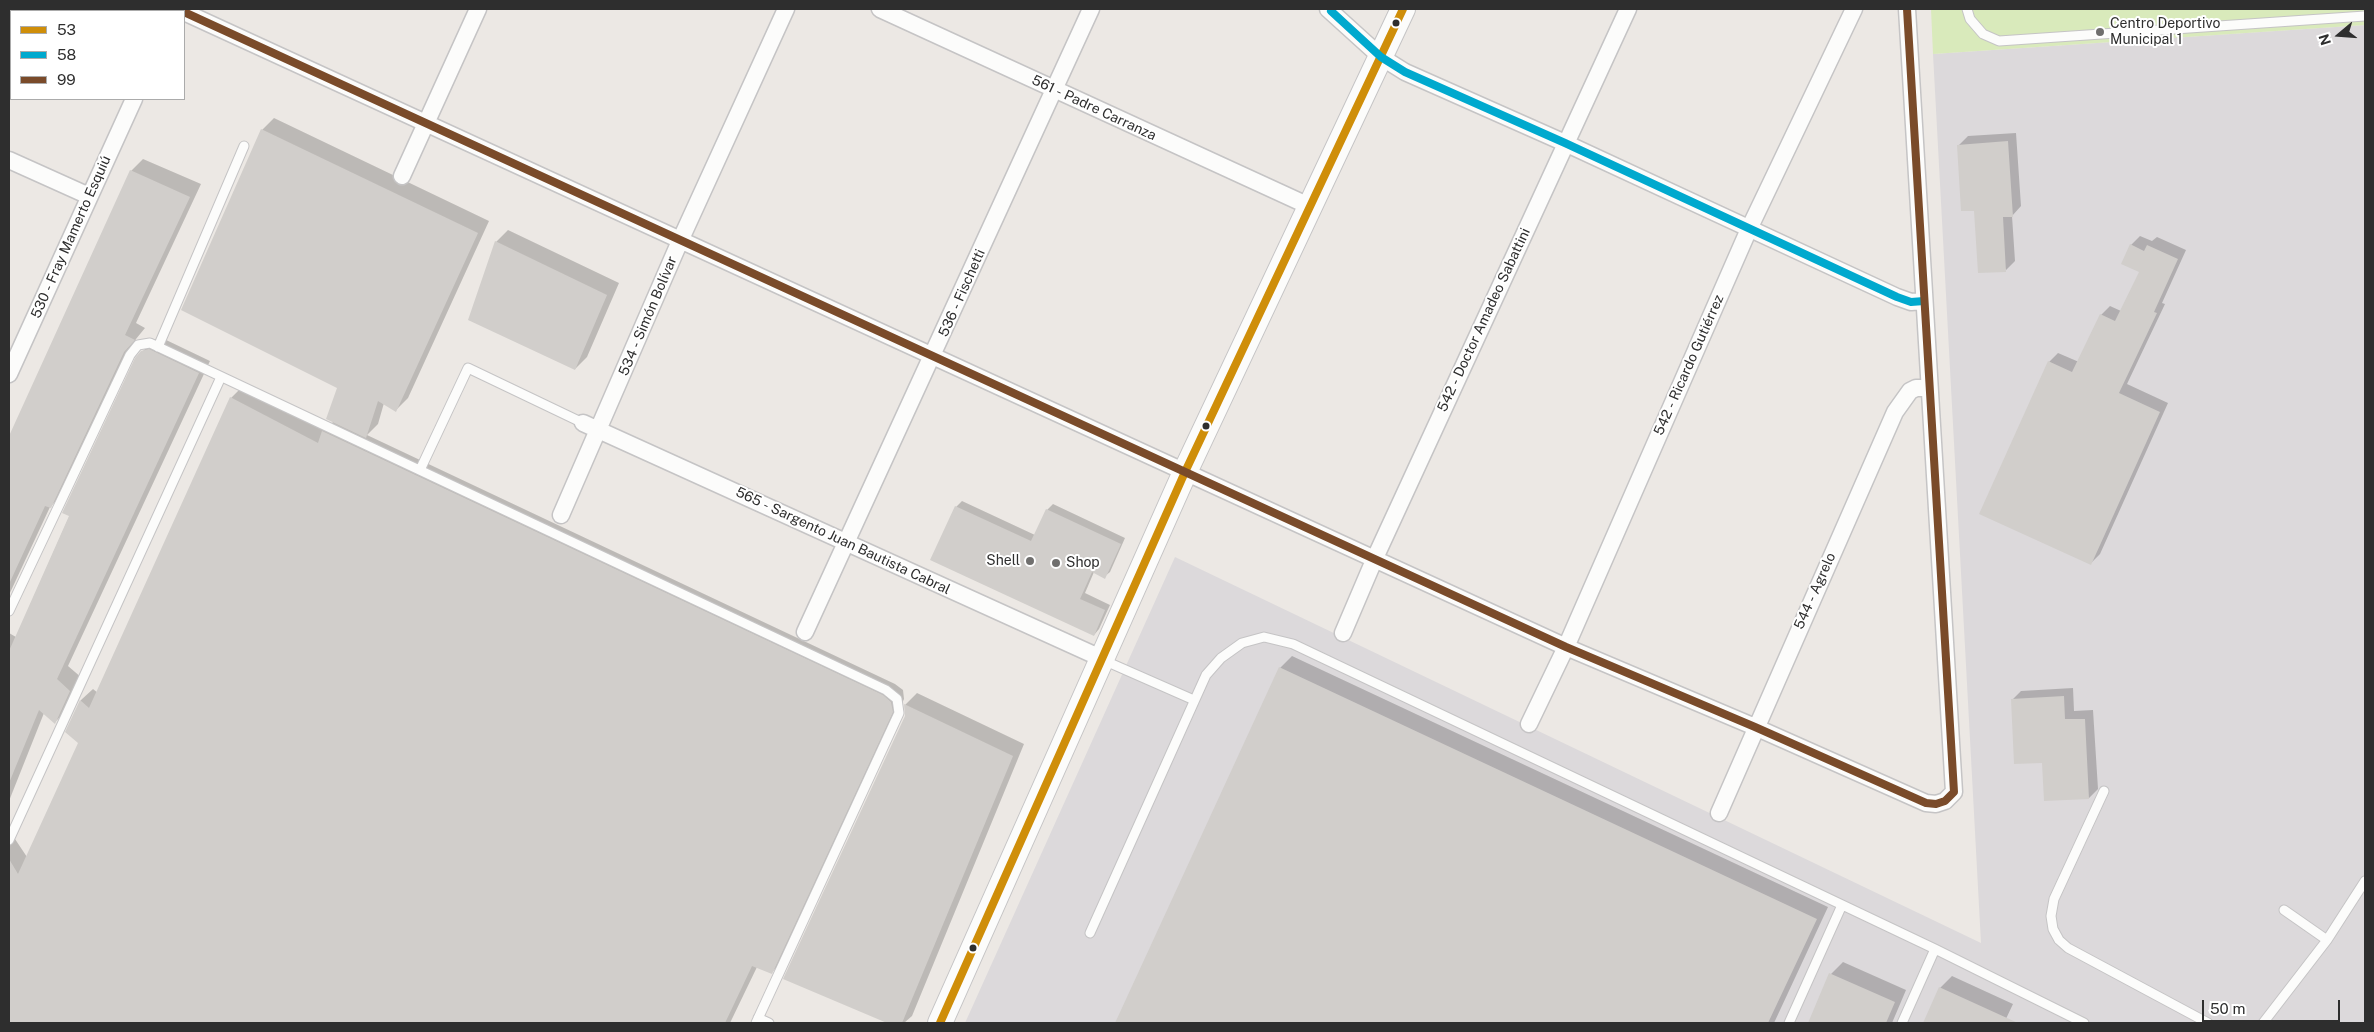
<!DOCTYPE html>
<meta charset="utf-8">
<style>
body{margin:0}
#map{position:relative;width:2374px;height:1032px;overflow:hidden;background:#ece8e4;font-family:"Public Sans",sans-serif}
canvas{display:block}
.frame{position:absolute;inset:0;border:10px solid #2e2e2e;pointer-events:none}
.legend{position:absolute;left:10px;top:10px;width:175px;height:90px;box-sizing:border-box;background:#fff;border:1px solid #ababab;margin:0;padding:6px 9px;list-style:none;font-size:15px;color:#2e2e2e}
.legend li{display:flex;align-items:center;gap:10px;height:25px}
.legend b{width:25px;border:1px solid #ababab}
.north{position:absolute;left:2314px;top:10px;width:50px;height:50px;-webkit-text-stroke:4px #fff;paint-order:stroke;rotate:252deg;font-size:14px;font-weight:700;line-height:20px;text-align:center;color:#2e2e2e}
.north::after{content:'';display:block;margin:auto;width:18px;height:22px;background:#2e2e2e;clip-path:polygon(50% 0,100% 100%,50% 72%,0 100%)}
.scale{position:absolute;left:2202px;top:1000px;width:138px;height:22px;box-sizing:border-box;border:2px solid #2e2e2e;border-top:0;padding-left:6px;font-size:15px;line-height:18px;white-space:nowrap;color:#2e2e2e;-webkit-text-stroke:4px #fff;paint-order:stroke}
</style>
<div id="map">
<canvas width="2374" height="1032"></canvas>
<div class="frame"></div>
<ul class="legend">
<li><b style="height:6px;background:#cf8e09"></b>53</li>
<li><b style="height:6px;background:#00a9ce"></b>58</li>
<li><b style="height:6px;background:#7a4b2a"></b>99</li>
</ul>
<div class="north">N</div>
<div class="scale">50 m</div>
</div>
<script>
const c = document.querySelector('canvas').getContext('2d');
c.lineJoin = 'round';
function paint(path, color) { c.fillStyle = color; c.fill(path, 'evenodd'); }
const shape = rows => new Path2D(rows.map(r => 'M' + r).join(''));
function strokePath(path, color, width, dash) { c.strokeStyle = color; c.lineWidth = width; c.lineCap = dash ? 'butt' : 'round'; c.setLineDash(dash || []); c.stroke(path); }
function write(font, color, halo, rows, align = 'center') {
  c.font = font + ' "Public Sans",sans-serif'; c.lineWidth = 4; c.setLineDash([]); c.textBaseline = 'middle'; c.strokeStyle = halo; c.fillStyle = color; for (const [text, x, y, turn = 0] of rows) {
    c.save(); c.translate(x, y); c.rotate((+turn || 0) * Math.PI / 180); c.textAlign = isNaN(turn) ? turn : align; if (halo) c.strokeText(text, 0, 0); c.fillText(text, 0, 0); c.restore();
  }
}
const industrial = shape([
 [2365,25,2365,1023,965,1023,1175,557,1981,943,1933,54]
]);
const pitch = shape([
 [1931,9,2365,9,2365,25,1933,54]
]);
const shadow = shape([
 [274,118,489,221,408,398,396,410,384,403,378,424,367,435,895,684,903,690,904,699,783,961,771,973,757,967,730,1023,9,1023,9,830,27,857,80,743,67,732,81,700,93,689,98,693,231,398,243,386,326,429,334,421,339,387,262,130],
 [2016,133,2021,206,2012,216,2015,261,2006,270,1975,209,1959,145,1968,136],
 [143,159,201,184,136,323,145,328,136,339,62,495,50,507,9,595,9,439,131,171],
 [508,230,619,283,587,357,575,369,496,242],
 [2140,236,2152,241,2157,237,2186,250,2162,303,2165,304,2127,384,2168,403,2100,554,2091,563,2049,362,2058,353,2079,362,2101,315,2110,306,2121,311,2141,271,2131,245],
 [162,338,210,361,68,666,82,678,67,710,55,722,44,713,9,801,9,633,16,637,142,352,155,339],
 [962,501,1035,535,1047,510,1053,504,1125,538,1110,572,1104,577,1094,572,1085,593,1110,605,1099,629,1094,635,956,507],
 [1292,656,1828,907,1774,1023,1116,1023,1280,668],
 [2073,688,2074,711,2093,710,2098,789,2089,798,2043,761,2012,700,2021,691],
 [917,693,1024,744,912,1016,904,1023,890,1023,785,978,906,716,905,705],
 [1843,962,1906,990,1892,1023,1809,1023,1831,974],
 [1952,976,2013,1004,2004,1023,1924,1023,1940,988]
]);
const building = shape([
 [261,129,478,233,396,412,378,401,366,438,326,419,337,388,181,310],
 [2008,141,2013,217,2003,217,2006,272,1978,273,1974,211,1961,211,1957,145],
 [130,170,190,197,125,335,135,340,124,352,51,508,45,506,9,584,9,436],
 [495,241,607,295,575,370,468,320],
 [2130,244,2144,251,2147,245,2178,259,2154,312,2157,313,2119,393,2160,412,2091,565,1979,514,2048,361,2072,372,2100,314,2115,321,2139,272,2121,264],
 [149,349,199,373,57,679,70,691,55,724,39,710,9,783,9,651,69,516,62,513,135,358,141,351],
 [230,397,318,443,322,431,883,695,891,702,893,712,772,974,752,966,725,1023,9,1023,9,859,18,874,78,743,65,732,80,700,89,708],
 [955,506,1031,541,1046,509,1121,544,1105,579,1092,572,1080,599,1105,610,1094,636,930,560],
 [1279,667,1817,919,1768,1023,1115,1023],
 [2064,696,2065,719,2085,719,2089,799,2044,801,2042,763,2014,764,2011,699],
 [904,704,1013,756,902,1023,887,1023,783,979,905,716],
 [1829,973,1895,1002,1886,1023,1808,1023],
 [1939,987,2018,1023,1923,1023]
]);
const lane = shape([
 [1967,9,1970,19,1983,34,1999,41,2365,16],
 [158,347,244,146],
 [420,470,468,368,583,423],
 [9,611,130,355,138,345,150,343,886,690,897,699,899,713,756,1023],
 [1103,660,1194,700],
 [2104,791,2054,899,2051,916,2053,929,2059,940,2068,948,2208,1023],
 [9,840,221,377],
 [2284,910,2327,940],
 [1090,933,1206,675,1221,658,1242,643,1264,637,1293,644,1935,949,2084,1023],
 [758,1018,769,1023],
 [1789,1023,1842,905],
 [1902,1023,1935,949],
 [2263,1023,2327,940,2365,881]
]);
const street = shape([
 [880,9,1309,206],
 [1328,9,1381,57,1405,72,1565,143,1897,297,1911,302,1924,301],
 [184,12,1566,647,1755,727,1926,803,1936,804,1945,801,1954,792,1907,9],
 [9,160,89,196],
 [402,176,478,9],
 [9,374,134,99],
 [583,423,1103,659],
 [561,515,680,241,786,9],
 [805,632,1091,9],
 [1343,633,1375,558,1628,9],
 [1529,724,1566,647,1749,229,1854,9],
 [1719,813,1895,412,1910,391,1916,388,1929,388]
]);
const secondary = shape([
 [940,1023,1185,472,1403,9]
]);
const bus1 = shape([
 [940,1023,1185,472,1403,9]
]);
const bus2 = shape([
 [1331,11,1381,57,1405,72,1565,143,1897,297,1911,302,1924,301]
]);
const bus3 = shape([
 [184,12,1566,647,1755,727,1926,803,1936,804,1945,801,1954,792,1907,9]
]);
const markers = [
 [1396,23,4.5,"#2e2e2e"],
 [2100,32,5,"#706f6e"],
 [1206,426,4.5,"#2e2e2e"],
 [1030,561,5,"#706f6e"],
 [1056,563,5,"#706f6e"],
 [973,948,4.5,"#2e2e2e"]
];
const poiNames = [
 ["Centro Deportivo",2110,24],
 ["Municipal 1",2110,40],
 ["Shell",1020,561,"right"],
 ["Shop",1066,563]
];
const streetNames = [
 ["561 - Padre Carranza",1094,108,25],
 ["530 - Fray Mamerto Esquiú",71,237,-66],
 ["536 - Fischetti",962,293,-66],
 ["534 - Simón Bolívar",648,316,-67],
 ["542 - Doctor Amadeo Sabattini",1484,320,-65],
 ["542 - Ricardo Gutiérrez",1689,365,-66],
 ["565 - Sargento Juan Bautista Cabral",843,541,25],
 ["544 - Agrelo",1815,591,-66]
];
paint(industrial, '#dcd9db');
paint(pitch, '#d9eabb');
paint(shadow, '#0003');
paint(building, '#d1cecb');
strokePath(lane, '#c5c4c5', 11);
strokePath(street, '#c5c4c5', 19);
strokePath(secondary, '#c5c4c5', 26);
strokePath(lane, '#fcfcfb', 9);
strokePath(street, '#fcfcfb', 16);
strokePath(secondary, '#fcfcfb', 24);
strokePath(bus1, '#cf8e09', 8);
strokePath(bus2, '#00a9ce', 8);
strokePath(bus3, '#7a4b2a', 8);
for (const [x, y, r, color] of markers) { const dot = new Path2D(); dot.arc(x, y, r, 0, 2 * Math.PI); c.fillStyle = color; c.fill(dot); strokePath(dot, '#fff', 2); }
write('14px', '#2e2e2e', '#fff', poiNames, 'left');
write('14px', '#2e2e2e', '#fff', streetNames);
</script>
